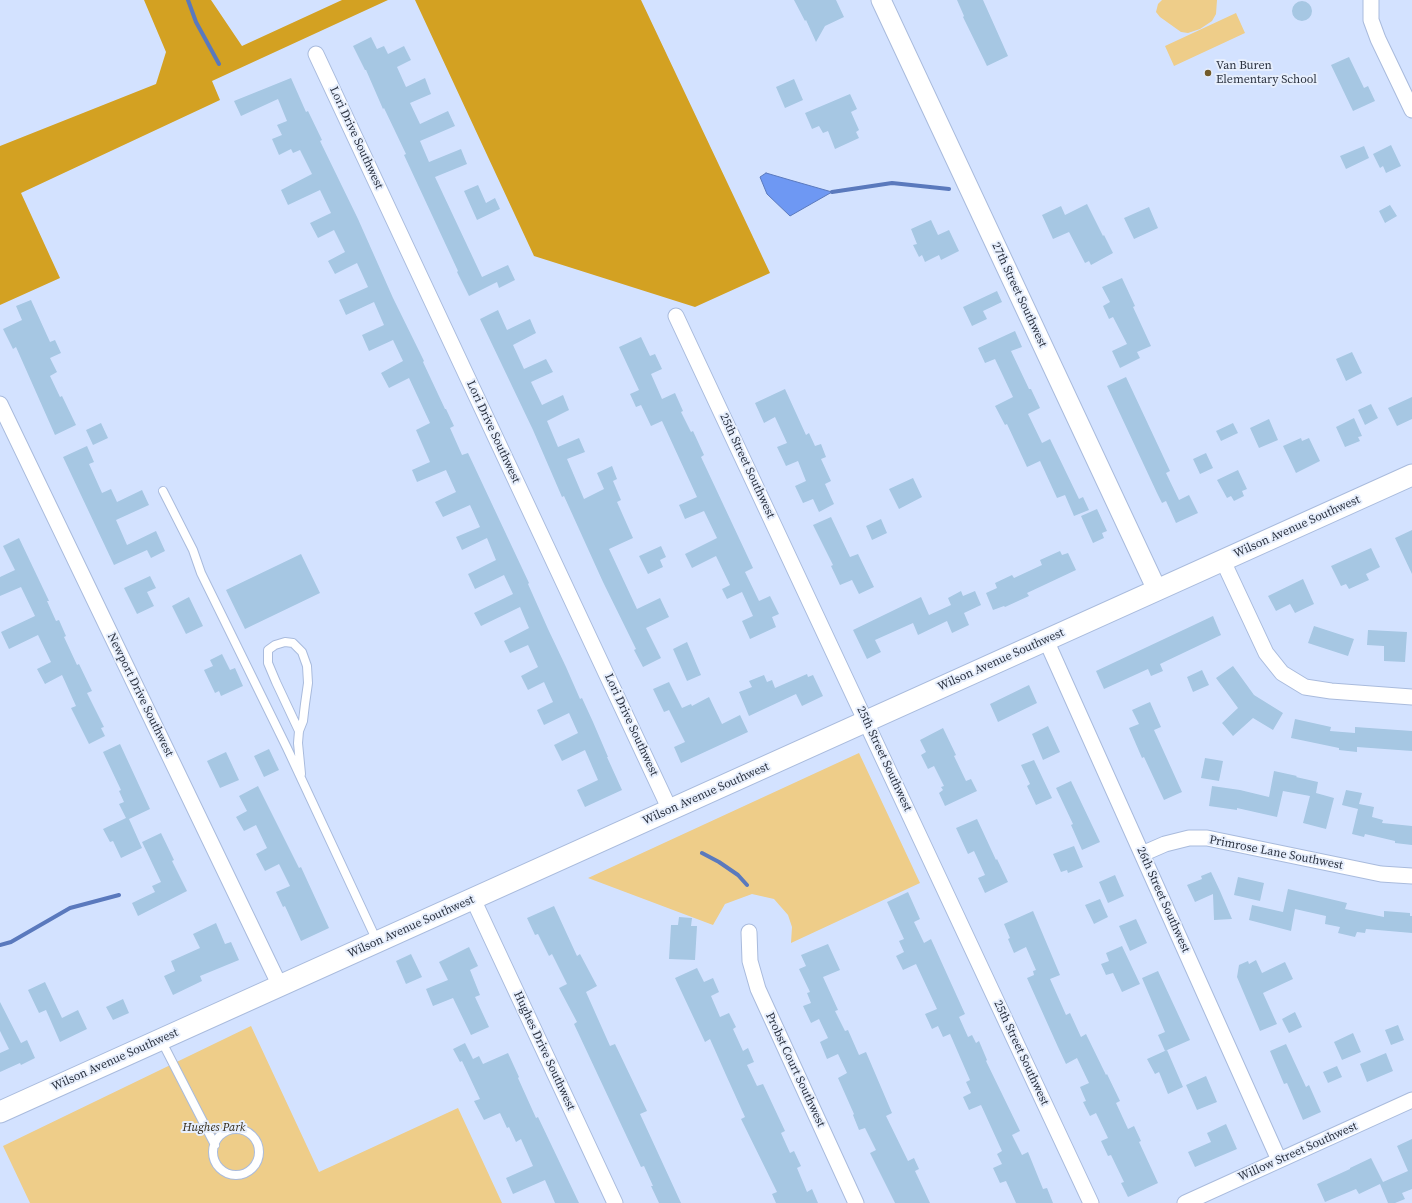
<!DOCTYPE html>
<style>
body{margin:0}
canvas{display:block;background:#d3e2ff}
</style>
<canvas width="1412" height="1203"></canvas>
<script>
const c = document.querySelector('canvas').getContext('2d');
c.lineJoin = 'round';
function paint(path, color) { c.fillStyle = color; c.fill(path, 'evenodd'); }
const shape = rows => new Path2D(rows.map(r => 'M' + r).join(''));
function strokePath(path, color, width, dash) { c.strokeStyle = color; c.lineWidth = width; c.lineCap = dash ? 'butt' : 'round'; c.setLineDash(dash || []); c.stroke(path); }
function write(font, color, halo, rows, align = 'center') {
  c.font = font + ' "Source Serif 4",serif'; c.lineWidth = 4; c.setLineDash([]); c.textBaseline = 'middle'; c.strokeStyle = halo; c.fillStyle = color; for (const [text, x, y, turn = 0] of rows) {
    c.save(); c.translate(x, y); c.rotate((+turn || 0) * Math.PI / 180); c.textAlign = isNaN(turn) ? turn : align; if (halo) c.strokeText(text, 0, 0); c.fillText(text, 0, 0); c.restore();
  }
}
const green = shape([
 [1162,0,1217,0,1216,14,1212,21,1200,29,1188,33,1181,32,1160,17,1156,12,1158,4],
 [1236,13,1245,33,1174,66,1165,46],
 [859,753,920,883,791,943,792,927,788,915,774,899,752,894,725,904,713,925,588,878],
 [251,1026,319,1172,458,1108,502,1203,30,1203,3,1146]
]);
const forest = shape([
 [144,0,211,0,242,46,342,0,388,0,212,81,220,100,21,193,60,278,0,305,0,146,156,84,166,52],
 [415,0,641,0,770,273,695,307,534,256]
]);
const water = shape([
 [766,173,790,180,832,192,790,216,767,194,760,177,766,173]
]);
const stream = shape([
 [188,0,196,22,219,64],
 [832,192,892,183,949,189],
 [702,853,719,862,738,875,747,885],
 [0,945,11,942,70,908,119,895]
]);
const building = shape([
 [794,0,836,0,844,17,825,26,816,42,806,20,805,21],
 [957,0,983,0,1008,56,987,66,963,17,964,16],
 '1292 11a10 10 0 1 1 20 0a10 10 0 1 1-20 0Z',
 [371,37,377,49,384,46,388,54,404,46,411,60,397,67,406,87,425,78,431,94,410,103,420,124,448,111,455,126,420,141,429,162,461,149,467,164,435,177,482,277,508,265,515,280,499,288,497,282,469,296,457,272,458,271,404,155,406,154,384,108,383,109,366,70,365,70,353,46],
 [1349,57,1364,88,1368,86,1375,101,1353,111,1331,65],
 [291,78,306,112,308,111,322,140,320,141,358,219,393,298,424,361,423,362,445,409,446,409,454,426,450,428,462,455,468,453,529,583,528,584,548,629,566,667,580,699,582,698,593,722,608,757,607,757,622,790,585,807,577,790,598,780,585,750,562,761,554,745,578,733,569,713,544,725,537,710,553,702,544,682,528,690,521,676,538,667,528,645,510,653,504,641,529,628,520,607,481,626,474,613,513,594,504,575,475,589,468,574,496,560,487,538,462,550,456,537,480,527,470,505,443,517,435,502,456,492,446,470,417,482,412,470,430,462,416,430,430,423,409,378,389,388,381,373,403,361,393,340,369,351,362,335,384,325,374,302,346,315,339,300,368,287,357,263,335,274,328,261,345,252,334,230,318,238,310,223,331,213,320,190,288,205,281,190,312,174,300,150,293,153,291,149,279,155,272,139,282,135,277,125,287,121,278,99,241,116,234,101],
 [794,79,803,100,785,108,776,87],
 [850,94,857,109,851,112,859,130,856,132,859,138,835,149,828,131,823,133,819,126,812,129,805,113],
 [1391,145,1401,166,1386,173,1383,166,1380,168,1373,154],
 [1364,146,1369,158,1346,169,1340,156],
 [478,185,486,203,495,198,500,209,477,220,464,191],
 [1087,204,1103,236,1104,235,1113,253,1091,265,1089,261,1085,263,1069,232,1053,239,1042,215,1061,206,1065,215],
 [1390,205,1397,216,1385,223,1379,211],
 [1149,207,1158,228,1134,239,1124,218],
 [931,220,938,235,949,230,959,251,941,260,939,255,925,262,922,255,919,257,913,245,917,244,911,229],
 [1122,278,1135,306,1133,307,1151,346,1137,352,1140,358,1120,368,1112,351,1127,344,1113,317,1109,319,1103,306,1110,302,1102,287],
 [997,291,1002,302,983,311,987,319,972,326,963,307],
 [31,300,50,342,55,340,61,353,50,358,57,372,50,376,60,397,62,396,76,425,55,435,16,347,13,349,3,329,22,320,16,306],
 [498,310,507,330,530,319,536,333,513,345,524,369,546,359,553,372,531,382,542,405,563,395,569,410,547,421,558,447,579,438,585,452,567,459,584,499,604,489,597,473,612,466,617,479,613,481,621,500,617,502,633,538,609,549,637,609,660,598,669,617,646,628,661,658,643,667,634,650,636,649,603,582,564,496,562,497,533,430,480,319],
 [1015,331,1022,347,1011,351,1029,389,1031,389,1040,408,1028,414,1042,443,1050,439,1079,499,1083,497,1089,510,1074,516,1065,495,1057,498,1040,461,1027,467,1007,424,1005,425,995,406,1013,397,995,359,985,363,978,348],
 [641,337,650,356,655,354,662,369,651,374,662,399,675,393,683,411,681,412,691,432,693,431,704,455,701,457,753,568,745,572,759,601,770,596,779,614,772,617,776,627,750,639,742,621,753,616,742,592,727,599,722,589,730,585,716,556,692,568,685,554,717,538,704,511,685,519,679,505,697,497,662,421,651,426,641,405,636,407,630,394,639,390,619,347],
 [1352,352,1362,373,1346,381,1336,359],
 [1126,377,1170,471,1166,473,1179,500,1189,495,1198,513,1176,523,1166,501,1162,503,1157,493,1107,386],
 [785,389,806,435,809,433,815,446,821,444,826,457,821,459,831,481,825,484,834,504,819,512,813,499,803,503,795,486,806,481,798,461,786,466,777,447,787,443,775,417,764,423,755,403],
 [1412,397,1412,419,1397,426,1388,408],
 [1371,404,1378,418,1365,425,1358,410],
 [1354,418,1362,436,1358,437,1360,441,1345,447,1336,427],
 [1269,419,1278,440,1259,448,1250,428],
 [101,423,108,438,93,445,86,430],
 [1233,423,1238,433,1221,441,1216,431],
 [1301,438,1302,441,1309,438,1320,461,1296,473,1283,446],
 [87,446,94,462,89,464,102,493,111,489,117,502,142,490,149,505,116,520,127,545,156,531,165,551,151,558,147,550,114,565,63,457],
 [1206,453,1213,468,1200,474,1193,459],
 [1238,470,1247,489,1242,491,1244,496,1234,501,1231,496,1227,498,1217,480],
 [913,478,922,497,899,509,889,489],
 [1097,509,1107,531,1102,533,1104,538,1093,543,1081,516],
 [831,517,850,557,858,554,874,587,859,594,852,580,840,585,831,566,833,565,813,525],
 [881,519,887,533,872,540,866,526],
 [1412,530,1412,574,1395,538],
 [19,538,49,601,47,601,56,621,59,620,66,636,64,637,77,665,79,664,92,691,87,693,104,727,101,728,105,736,89,744,71,708,76,706,62,675,45,684,37,669,51,662,38,635,9,649,1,632,35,616,21,587,0,596,0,577,15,570,3,546],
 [661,546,666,557,660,560,663,567,648,574,639,556],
 [1371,548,1380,567,1366,574,1369,580,1349,589,1346,584,1341,586,1331,566],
 [1060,551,1062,555,1068,553,1076,570,1027,593,1029,596,1005,607,1004,606,993,610,986,593,997,588,995,583,1012,575,1014,578,1042,565,1040,560],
 [301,554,320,593,245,629,226,590],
 [150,576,156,588,147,592,154,606,137,614,124,588],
 [1303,579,1314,604,1295,613,1290,604,1276,611,1268,596],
 [961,591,963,596,975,591,981,605,964,613,969,625,952,633,947,621,918,635,913,623,875,640,881,652,867,659,853,630,921,597,929,615,951,605,948,598],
 [189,597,203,626,186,634,172,606],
 [1213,616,1221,635,1160,664,1163,671,1151,676,1148,669,1104,689,1096,671],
 [1314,626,1354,639,1348,656,1308,643],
 [1368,630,1407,632,1405,662,1384,661,1384,646,1367,645],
 [687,642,701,675,687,681,673,649],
 [222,654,230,670,235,668,243,686,221,696,219,691,215,693,204,670,213,666,210,660],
 [1233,666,1254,695,1283,713,1273,730,1253,718,1233,736,1222,723,1238,708,1216,678],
 [1202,670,1209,685,1193,692,1187,677],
 [807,674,808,677,813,675,823,696,802,706,796,694,749,716,739,692,752,687,749,681,764,675,767,682,772,680,775,688],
 [669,682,682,708,691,704,692,706,709,697,722,724,740,715,748,732,681,763,674,747,685,742,669,710,664,712,653,689],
 [1029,685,1037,703,998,722,990,704],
 [1150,702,1161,727,1154,730,1182,792,1164,800,1144,757,1142,758,1129,728,1139,724,1132,710],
 [1295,719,1331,727,1330,731,1355,733,1355,727,1412,731,1412,751,1357,747,1357,752,1339,750,1339,748,1291,738],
 [1048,726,1060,752,1043,760,1032,734],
 [943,728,956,755,954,756,966,781,971,779,977,791,945,806,939,793,943,790,941,787,944,786,934,766,928,769,921,755,926,752,920,740],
 [120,744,150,809,129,819,142,848,121,858,113,841,110,842,103,829,126,818,119,804,124,802,119,791,121,790,103,752],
 [269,749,279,770,264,777,254,756],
 [226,752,239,780,220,788,207,761],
 [1205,758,1223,761,1219,781,1201,778],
 [1034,760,1052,798,1036,805,1027,786,1030,784,1021,765],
 [1274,771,1297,776,1296,777,1318,782,1316,793,1334,798,1326,829,1303,823,1310,796,1283,791,1277,817,1237,808,1237,810,1209,806,1212,786,1240,790,1269,797],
 [1071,781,1100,842,1082,850,1071,825,1073,824,1056,788],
 [258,786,299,868,301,867,329,928,301,941,285,906,283,907,276,892,290,886,279,864,265,871,256,854,267,848,256,825,244,831,236,817,247,811,239,796],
 [1346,790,1362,793,1359,804,1374,807,1372,817,1383,820,1382,823,1412,826,1412,845,1395,843,1395,841,1365,834,1364,837,1352,834,1358,809,1342,805],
 [977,819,996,860,997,859,1008,882,985,893,978,878,985,875,974,851,968,854,956,828],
 [161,833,174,860,172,861,187,891,138,916,132,903,155,892,152,886,161,882,142,842],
 [1074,846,1083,867,1068,873,1067,870,1061,872,1053,854],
 [1211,872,1220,891,1232,919,1214,920,1213,894,1195,902,1187,885,1202,879,1201,876],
 [1115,875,1124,896,1108,903,1099,882],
 [1238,877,1264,883,1260,901,1234,895],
 [1288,889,1347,903,1345,909,1384,917,1384,911,1410,913,1410,916,1412,916,1412,933,1366,929,1365,933,1357,932,1355,937,1338,933,1340,927,1325,924,1326,916,1295,909,1291,931,1249,920,1252,905,1283,912],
 [908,892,920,919,914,922,924,943,931,939,965,1014,959,1017,968,1037,972,1035,976,1043,979,1041,987,1060,986,1061,1020,1131,1012,1135,1022,1155,1028,1152,1043,1189,1047,1188,1053,1203,1016,1203,1006,1181,1000,1183,993,1168,1002,1164,997,1154,1002,1151,981,1105,969,1110,963,1097,971,1093,966,1082,970,1080,950,1034,943,1037,938,1026,932,1029,925,1014,937,1009,916,964,903,970,896,956,904,952,899,941,904,939,887,902],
 [1100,899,1108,917,1094,924,1085,905],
 [554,906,577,956,580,954,597,986,586,992,610,1046,615,1044,647,1111,640,1114,681,1203,659,1203,651,1186,653,1186,644,1166,641,1167,574,1024,577,1022,559,988,567,984,552,954,549,956,538,934,535,935,527,918],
 [1033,911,1060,975,1050,979,1066,1015,1070,1013,1081,1037,1086,1034,1106,1075,1107,1074,1120,1101,1116,1103,1128,1129,1134,1126,1141,1141,1139,1142,1158,1183,1128,1197,1121,1183,1124,1182,1111,1155,1108,1156,1101,1141,1108,1138,1096,1113,1090,1116,1083,1102,1086,1101,1080,1087,1089,1083,1077,1058,1066,1064,1058,1047,1027,978,1034,975,1033,971,1036,970,1026,947,1014,953,1008,939,1010,938,1004,924],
 [679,917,692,918,691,926,697,926,695,960,669,959,671,925,678,925],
 [1136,919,1147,943,1130,951,1119,926],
 [216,923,225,944,231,942,239,960,200,976,202,981,173,995,164,976,175,971,171,961,200,948,193,934],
 [828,944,840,970,823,977,838,1010,835,1011,845,1031,848,1030,859,1055,866,1052,892,1113,886,1116,908,1161,914,1158,919,1169,915,1171,930,1203,895,1203,870,1153,876,1150,865,1128,859,1130,853,1115,854,1114,838,1078,847,1073,838,1054,827,1059,820,1042,828,1038,819,1019,811,1023,803,1006,811,1003,807,993,810,992,799,969,806,966,801,955],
 [1122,946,1140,984,1122,992,1113,973,1106,975,1101,964,1109,961,1106,953],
 [469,947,478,966,470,970,480,995,475,997,489,1027,471,1035,453,998,433,1006,426,989,448,980,439,962],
 [411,954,422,977,406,984,396,961],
 [1256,960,1262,973,1285,962,1293,979,1263,993,1277,1024,1260,1031,1237,977,1239,965,1248,961,1249,964],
 [697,968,704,982,713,978,719,992,711,996,720,1017,729,1013,736,1027,733,1029,743,1051,748,1048,754,1062,747,1065,757,1086,763,1084,785,1131,781,1133,790,1153,794,1151,801,1166,797,1168,807,1192,812,1189,818,1203,776,1203,772,1194,777,1192,741,1119,745,1117,726,1075,710,1039,705,1042,675,978],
 [1158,971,1190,1040,1165,1051,1158,1035,1165,1032,1142,978],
 [45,982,62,1018,78,1010,87,1029,60,1042,46,1010,39,1013,28,990],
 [123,999,129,1013,113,1020,106,1007],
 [0,1002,21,1043,27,1040,35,1058,21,1065,20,1063,0,1072,0,1053,9,1049,0,1031],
 [1295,1012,1302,1027,1289,1033,1282,1019],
 [1398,1025,1404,1040,1391,1045,1385,1030],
 [1353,1033,1361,1052,1342,1060,1334,1042],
 [465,1043,473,1059,479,1056,483,1064,508,1053,519,1077,518,1078,536,1118,538,1117,579,1203,555,1203,545,1180,513,1194,506,1178,533,1166,521,1139,516,1142,509,1127,507,1128,500,1113,484,1120,474,1101,480,1099,462,1061,460,1062,453,1049],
 [1286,1044,1306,1087,1309,1085,1321,1112,1303,1120,1287,1083,1284,1084,1270,1051],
 [1167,1050,1183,1087,1168,1094,1159,1072,1155,1074,1147,1059],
 [1386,1053,1393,1071,1367,1082,1360,1064],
 [1337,1066,1342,1077,1328,1083,1323,1072],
 [1206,1076,1217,1102,1197,1110,1186,1085],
 [1226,1124,1237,1149,1195,1167,1188,1152,1211,1142,1207,1133],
 [1412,1139,1412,1189,1402,1193,1405,1199,1395,1203,1388,1203,1380,1184,1359,1194,1356,1189,1325,1202,1317,1184,1350,1169,1350,1168,1371,1158,1383,1182,1408,1171,1397,1146]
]);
const service = shape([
 [163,491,193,550,201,573,287,748,377,941],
 [299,731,276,682,268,663,268,650,275,645,285,642,293,643,302,652,307,666,308,683,305,704,303,721,299,731,298,743,301,774],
 [161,1040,215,1145],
 '213 1152a23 23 0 1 1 46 0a23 23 0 1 1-46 0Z'
]);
const minor = shape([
 [1371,0,1371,20,1378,39,1412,110],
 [316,54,670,810],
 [676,316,1091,1203],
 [0,404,280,986],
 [1223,561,1266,653,1282,673,1305,687,1331,691,1412,697],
 [1046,640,1279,1160],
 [1142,854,1165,844,1189,838,1207,838,1381,874,1412,876],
 [473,899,615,1203],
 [749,932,750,961,758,989,856,1203],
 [1185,1203,1412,1100]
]);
const tertiary = shape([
 [881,0,1157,590]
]);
const secondary = shape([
 [0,1112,1412,475]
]);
const markers = [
 [1208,73,4,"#725b2b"]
];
const poiNames = [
 ["Van Buren",1216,66],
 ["Elementary School",1216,80]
];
const streetNames = [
 ["Lori Drive Southwest",356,138,65],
 ["27th Street Southwest",1019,295,65],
 ["Lori Drive Southwest",493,432,65],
 ["25th Street Southwest",747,466,65],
 ["Wilson Avenue Southwest",1297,527,-24],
 ["Wilson Avenue Southwest",1001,660,-24],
 ["Newport Drive Southwest",140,695,64],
 ["Lori Drive Southwest",631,725,65],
 ["25th Street Southwest",884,759,65],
 ["Wilson Avenue Southwest",706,794,-24],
 ["Primrose Lane Southwest",1276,853,11],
 ["26th Street Southwest",1163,900,66],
 ["Wilson Avenue Southwest",411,927,-24],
 ["Hughes Drive Southwest",544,1051,65],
 ["25th Street Southwest",1021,1053,65],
 ["Wilson Avenue Southwest",115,1060,-24],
 ["Probst Court Southwest",795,1070,65],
 ["Willow Street Southwest",1298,1152,-24]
];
const parkNames = [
 ["Hughes Park",214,1128]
];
paint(green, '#eecd89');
paint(forest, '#d3a122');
paint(water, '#6e98f3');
strokePath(water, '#5a79bd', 1);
strokePath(stream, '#5a79bd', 4);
paint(building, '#a6c7e3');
strokePath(service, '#a9bbdd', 10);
strokePath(minor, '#a9bbdd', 17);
strokePath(tertiary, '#a9bbdd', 21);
strokePath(secondary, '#a9bbdd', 23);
strokePath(service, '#fff', 8);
strokePath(minor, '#fff', 15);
strokePath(tertiary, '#fff', 19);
strokePath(secondary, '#fff', 21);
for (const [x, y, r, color] of markers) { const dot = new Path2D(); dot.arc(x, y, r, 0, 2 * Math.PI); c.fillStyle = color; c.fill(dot); strokePath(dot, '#e7effd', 1.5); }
write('12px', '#2b3240', '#e7effd', poiNames, 'left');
write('12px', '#2b3240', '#e7effd', streetNames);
write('italic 12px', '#322916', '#e7effd', parkNames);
</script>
